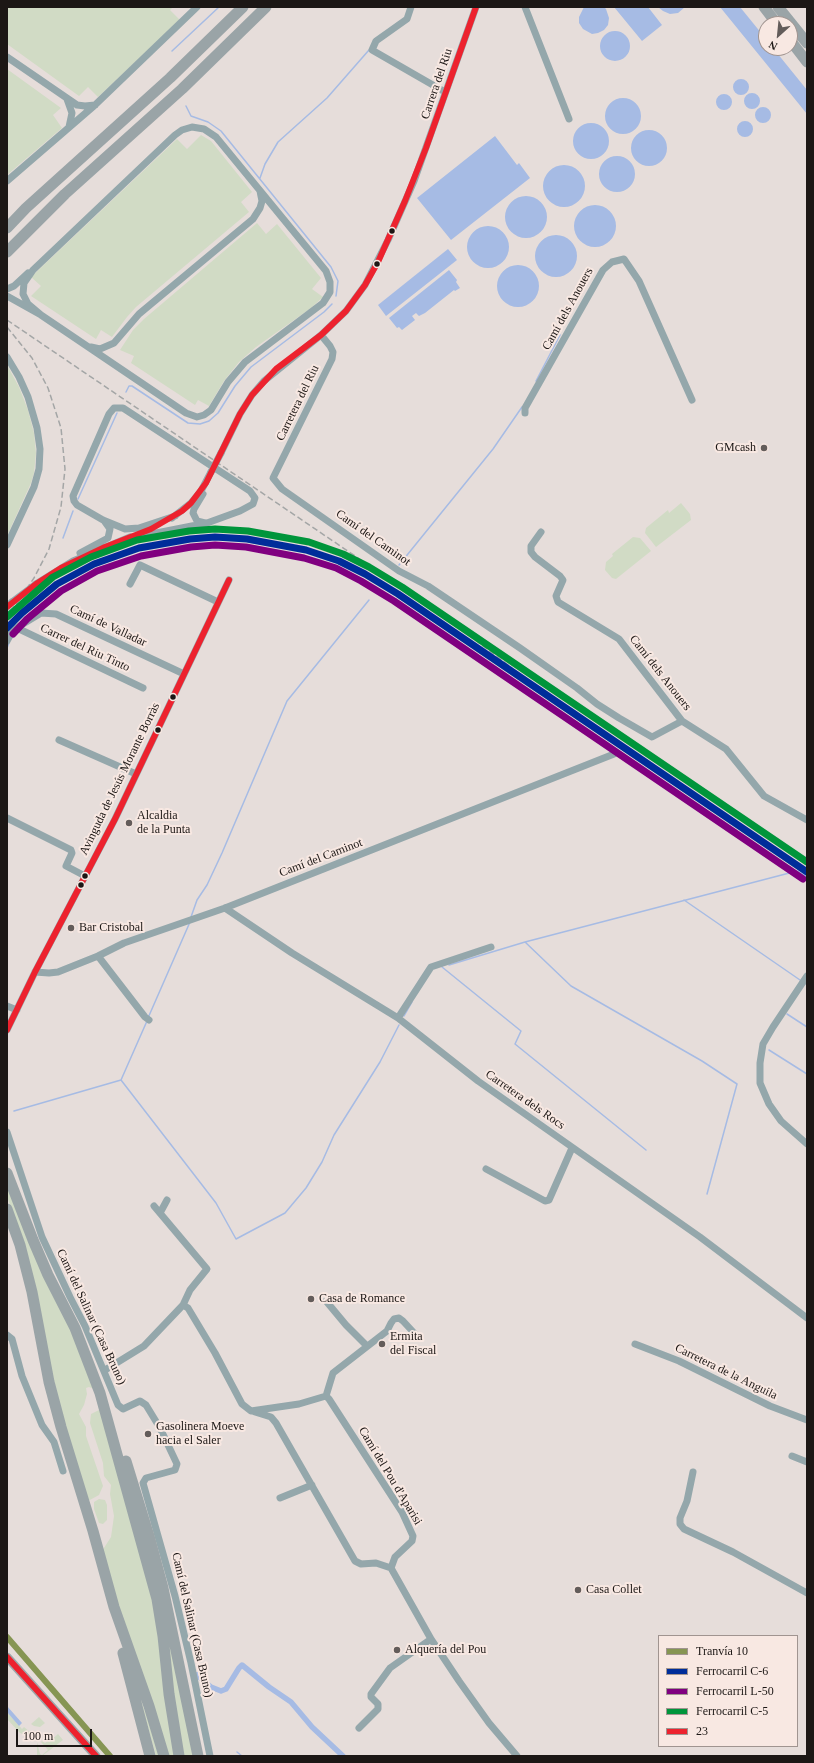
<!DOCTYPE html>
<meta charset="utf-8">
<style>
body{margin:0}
#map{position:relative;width:814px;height:1763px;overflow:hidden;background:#e6ddda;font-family:"Times New Roman",serif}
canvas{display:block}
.frame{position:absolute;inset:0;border:8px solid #1c1715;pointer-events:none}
.legend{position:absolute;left:658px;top:1635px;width:140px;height:112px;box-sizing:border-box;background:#f8e8e2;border:1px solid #a09490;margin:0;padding:5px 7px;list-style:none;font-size:12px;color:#1c1715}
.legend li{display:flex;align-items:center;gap:8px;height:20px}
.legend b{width:20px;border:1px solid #a09490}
.north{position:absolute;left:758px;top:16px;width:40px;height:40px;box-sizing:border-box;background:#f8e8e2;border:1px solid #a09490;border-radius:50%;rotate:207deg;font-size:11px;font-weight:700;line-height:16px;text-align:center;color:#1c1715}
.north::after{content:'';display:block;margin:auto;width:14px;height:18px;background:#635c5a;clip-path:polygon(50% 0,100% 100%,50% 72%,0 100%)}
.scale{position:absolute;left:16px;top:1729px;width:76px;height:18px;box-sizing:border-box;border:2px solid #1c1715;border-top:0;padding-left:5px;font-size:12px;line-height:14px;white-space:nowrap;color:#1c1715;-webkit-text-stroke:3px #f8e8e2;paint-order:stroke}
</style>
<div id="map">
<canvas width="814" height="1763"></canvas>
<div class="frame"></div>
<ul class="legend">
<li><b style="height:5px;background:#869553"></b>Tranvía 10</li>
<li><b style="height:5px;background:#002d9a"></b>Ferrocarril C-6</li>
<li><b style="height:5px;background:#800080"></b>Ferrocarril L-50</li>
<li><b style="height:5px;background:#00953b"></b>Ferrocarril C-5</li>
<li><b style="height:5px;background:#ed222e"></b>23</li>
</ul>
<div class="north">N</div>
<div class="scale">100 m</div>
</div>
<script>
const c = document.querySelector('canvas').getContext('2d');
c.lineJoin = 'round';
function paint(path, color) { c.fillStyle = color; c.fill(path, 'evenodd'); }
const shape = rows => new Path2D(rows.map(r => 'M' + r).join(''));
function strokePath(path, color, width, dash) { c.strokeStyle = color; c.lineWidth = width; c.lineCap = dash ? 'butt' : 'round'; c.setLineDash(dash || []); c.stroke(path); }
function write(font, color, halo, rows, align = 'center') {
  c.font = font + ' "Times New Roman",serif'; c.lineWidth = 4; c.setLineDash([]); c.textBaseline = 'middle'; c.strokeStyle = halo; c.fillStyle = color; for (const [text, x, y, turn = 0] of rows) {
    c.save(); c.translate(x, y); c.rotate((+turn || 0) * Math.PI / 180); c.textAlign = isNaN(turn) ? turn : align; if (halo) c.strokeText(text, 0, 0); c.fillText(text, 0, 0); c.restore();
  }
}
const green = shape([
 [7,7,173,7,170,10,180,20,98,97,88,87,79,96,7,44],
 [7,69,61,108,53,115,62,128,7,175],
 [201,135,211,141,252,192,241,202,249,212,136,307,127,317,112,337,101,330,96,339,31,296,41,286,31,277,177,139,187,149],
 [257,223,266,234,277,224,321,278,312,289,323,297,311,308,256,347,239,362,224,381,209,406,198,400,195,405,131,363,134,356,120,350,133,330,144,319],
 [7,365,19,387,28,410,34,433,36,453,34,473,31,483,7,536],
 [681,503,690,514,691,520,656,547,645,533,646,528,668,510,669,513],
 [633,537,640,538,651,551,616,579,612,578,605,570,606,562,613,556,612,554],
 [7,1185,76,1339,93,1381,155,1605,174,1756,169,1756,123,1625,102,1551,111,1537,114,1516,110,1494,111,1485,104,1476,103,1463,90,1423,91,1414,99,1410,94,1389,89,1387,86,1388,87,1394,84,1405,79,1414,86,1427,86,1436,103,1486,99,1495,88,1501,60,1407,21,1234,7,1197],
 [99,1499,105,1500,107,1505,107,1520,103,1524,99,1523,94,1509,94,1502],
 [156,1573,193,1756,182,1756],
 [137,1689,161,1756,156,1756],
 [7,1712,22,1729,24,1727,30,1732,37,1732,38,1736,32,1738,20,1733,7,1719],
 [39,1717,45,1723,40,1727,34,1726,31,1724],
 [58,1734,63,1740,42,1756,37,1756,37,1742,40,1754,42,1755,48,1750,41,1742,42,1741,45,1743,48,1741,49,1742]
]);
const water = shape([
 [584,7,604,7,606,9,609,18,608,25,604,30,598,33,592,34,583,29,579,23,579,17],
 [614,7,648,7,662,25,642,41],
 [658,7,685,7,678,13,670,14,663,11],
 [720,7,740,7,766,39,766,48,773,48,807,90,807,114],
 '600 46a15 15 0 1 1 30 0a15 15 0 1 1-30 0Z',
 '733 87a8 8 0 1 1 16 0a8 8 0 1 1-16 0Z',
 '744 101a8 8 0 1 1 16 0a8 8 0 1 1-16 0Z',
 '716 102a8 8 0 1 1 16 0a8 8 0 1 1-16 0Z',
 '605 116a18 18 0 1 1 36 0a18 18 0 1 1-36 0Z',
 '755 115a8 8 0 1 1 16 0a8 8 0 1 1-16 0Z',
 '737 129a8 8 0 1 1 16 0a8 8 0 1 1-16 0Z',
 '573 141a18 18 0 1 1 36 0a18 18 0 1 1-36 0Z',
 '631 148a18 18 0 1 1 36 0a18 18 0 1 1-36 0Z',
 [495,136,517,165,519,163,530,178,451,240,417,198],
 '599 174a18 18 0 1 1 36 0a18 18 0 1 1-36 0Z',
 '543 186a21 21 0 1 1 42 0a21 21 0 1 1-42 0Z',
 '505 217a21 21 0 1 1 42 0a21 21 0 1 1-42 0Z',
 '574 226a21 21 0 1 1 42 0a21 21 0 1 1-42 0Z',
 '467 247a21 21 0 1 1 42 0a21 21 0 1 1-42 0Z',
 '535 256a21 21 0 1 1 42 0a21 21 0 1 1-42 0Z',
 [448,249,457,260,386,316,378,305],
 '497 286a21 21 0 1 1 42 0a21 21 0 1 1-42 0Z',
 [449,270,457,280,456,282,460,288,455,291,454,290,425,313,419,316,416,313,412,316,415,320,402,330,399,327,397,328,389,318],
 [7,1706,22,1723,19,1726,7,1712]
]);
const stream = shape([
 [172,51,219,7],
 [186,106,191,116,208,122,221,131,331,267,338,281,336,296],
 [260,178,265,164,278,142,327,98,369,50],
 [536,381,560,335],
 [126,392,129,386,132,386,188,423,200,424,209,421,218,413,235,386,251,367,324,312,332,304],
 [78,499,117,413],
 [63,538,73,511],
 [399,565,493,449,522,407],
 [7,648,9,643],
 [684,900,800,980],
 [191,917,197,900,207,885,222,853,287,701,369,600],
 [525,942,571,986,702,1061,737,1084,707,1194],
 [449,965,525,942,797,871,807,877],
 [442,967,521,1031,515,1044,646,1150],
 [806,984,807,985],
 [787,1014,807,1027],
 [404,1016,412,1002],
 [148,1018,190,922],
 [769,1050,807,1074],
 [121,1080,147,1021],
 [14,1111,121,1080,216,1203,236,1239,285,1213,306,1188,322,1162,334,1135,380,1062,399,1025],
 [237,1752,242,1756]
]);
const canal = shape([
 [197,1675,211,1687,221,1691,226,1689,239,1668,242,1665,269,1687,291,1702,312,1727,343,1756]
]);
const minor = shape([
 [411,7,407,19,376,41,372,50,445,92],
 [525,7,569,119],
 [7,57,77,105,85,106,95,105],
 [67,99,72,113,69,127],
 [7,181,95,105,197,7],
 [7,289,14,286,28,273],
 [7,296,41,315,186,413,197,417,204,415,211,410,228,382,245,362,323,303,330,292,330,282,326,271,216,137,204,129,192,127,182,130,175,135,33,270,24,283,23,294,28,304,41,315],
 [321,335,330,346,333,352,332,359,273,478,282,489,399,571,428,586,520,648,577,688,597,704,619,718,652,737,682,721],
 [91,347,100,349,114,343,139,314,253,219,260,208,262,201,260,191],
 [7,357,19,377,28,397,37,428,40,449,39,469,34,487,7,545],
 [525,413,525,408,603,270,612,262,624,259,639,281,692,400],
 [221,453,240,414,252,395,264,381,321,335,346,311,365,285,388,240,414,181,476,7],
 [203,494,194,509,193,513,197,521,205,523],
 [172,518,191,503,201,491,211,472],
 [541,532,531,546,531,552,535,557,560,576,563,580,556,596,558,602,619,639,682,721,726,749,764,796,807,820],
 [126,539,207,523,240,511,253,504,255,498,250,491,123,408,114,408,109,414,73,496,74,501,77,505,103,520,125,529,139,528,175,516],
 [80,553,108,538,110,529,105,522],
 [36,584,73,561,130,537],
 [130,584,140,565,218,602],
 [7,607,12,602],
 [17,628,143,688],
 [7,641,13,630,41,613,56,614,184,674],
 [59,740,136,774],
 [7,818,71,850,72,853,66,866,85,876],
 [225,908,292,953,398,1018,478,1081,700,1237,807,1318],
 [98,956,145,1017,149,1020],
 [35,972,49,973,58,972,98,956,124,943,225,908,614,754],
 [807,976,773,1027,763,1044,760,1063,760,1083,769,1104,781,1121,807,1144],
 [7,1006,17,1010],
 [398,1018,431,967,491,947],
 [7,1030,35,972,115,819,229,580],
 [7,1132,42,1237,70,1297,85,1326,118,1405,123,1409,140,1401,146,1405,160,1428,177,1464,175,1470,146,1478,143,1483,175,1596,191,1663,210,1756],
 [486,1169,545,1201,549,1200,572,1148],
 [160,1213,167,1200],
 [326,1301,346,1325,367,1346],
 [183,1305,188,1308,215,1353,242,1404,251,1411,299,1404,326,1396,329,1399,402,1512,413,1536,412,1541,395,1557,391,1568],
 [7,1335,12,1339,22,1376,42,1425,54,1442,63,1471],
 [635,1344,679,1361,770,1406,807,1420],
 [105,1370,144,1346,183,1305,190,1290,207,1269,154,1206],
 [326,1396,333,1373,387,1331,391,1323,394,1319,399,1318,403,1321,415,1334],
 [255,1412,271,1417,276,1423,355,1561,361,1564,376,1563,391,1568],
 [792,1456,807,1462],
 [693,1472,687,1501,680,1518,680,1524,684,1529,733,1552,807,1593],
 [280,1498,312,1485],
 [391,1568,431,1639,459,1681,489,1723,517,1756],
 [359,1728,378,1709,378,1704,371,1697,371,1694,390,1668,431,1639]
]);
const major = shape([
 [7,1657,96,1756]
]);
const highway = shape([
 [764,7,777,24],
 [778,7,807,43],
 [790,40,807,62],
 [7,228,26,208,170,78,243,7],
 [7,252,65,194,182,89,266,7],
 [7,1173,33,1240,48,1275,75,1328,100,1393,157,1599,163,1636,169,1694,179,1756],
 [7,1209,20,1245,32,1292,49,1382,61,1427,93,1531,114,1607,149,1706,164,1756],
 [126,1461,149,1536,163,1588,198,1756],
 [123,1653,150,1756]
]);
const rail = shape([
 [7,320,445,617,512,668],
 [7,327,32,358,48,388,61,428,65,469,61,507,49,549,34,578,7,617]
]);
const minorBridge = shape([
 [211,472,221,453],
 [12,602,36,584]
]);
const bus1 = shape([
 [7,607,36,584,61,568,105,547,151,529,182,511,191,503,206,483,240,414,252,395,276,369,321,335,346,311,365,285,378,262,405,201,426,148,476,7],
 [7,1030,35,972,115,819,229,580],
 [7,1657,96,1756]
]);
const rail1 = shape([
 [7,628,22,613,57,584,94,564,139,548,190,539,215,537,247,539,306,550,339,561,365,574,398,594,807,872]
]);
const rail2 = shape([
 [13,634,27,619,61,591,97,571,141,556,191,547,215,545,246,547,304,558,336,568,361,581,394,601,803,879]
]);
const rail3 = shape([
 [7,617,53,577,91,557,137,540,189,531,215,529,248,531,309,542,343,554,369,567,402,587,807,862]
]);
const tram1 = shape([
 [7,1637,110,1756]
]);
const markers = [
 [392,231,3.5,"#1c1715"],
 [377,264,3.5,"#1c1715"],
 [764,448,4,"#635c5a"],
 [173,697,3.5,"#1c1715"],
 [158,730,3.5,"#1c1715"],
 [129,823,4,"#635c5a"],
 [85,876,3.5,"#1c1715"],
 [81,885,3.5,"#1c1715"],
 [71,928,4,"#635c5a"],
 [311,1299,4,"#635c5a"],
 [382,1344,4,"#635c5a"],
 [148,1434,4,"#635c5a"],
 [578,1590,4,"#635c5a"],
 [397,1650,4,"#635c5a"]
];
const streetNames = [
 ["Carrera del Riu",437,84,-71],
 ["Camí dels Anouers",568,309,-61],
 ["Carretera del Riu",298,403,-64],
 ["Camí del Caminot",373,538,35],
 ["Camí de Valladar",108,626,25],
 ["Carrer del Riu Tinto",85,648,25],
 ["Camí dels Anouers",660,673,52],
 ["Avinguda de Jesús Morante Borràs",120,779,-64],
 ["Camí del Caminot",321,858,-21],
 ["Carretera dels Rocs",525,1100,35],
 ["Camí del Salinar (Casa Bruno)",91,1317,65],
 ["Carretera de la Anguila",726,1372,26],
 ["Camí del Pou d'Aparisi",390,1476,59],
 ["Camí del Salinar (Casa Bruno)",192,1625,77]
];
const poiNames = [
 ["GMcash",756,448,"right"],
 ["Alcaldia",137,816],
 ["de la Punta",137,830],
 ["Bar Cristobal",79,928],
 ["Casa de Romance",319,1299],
 ["Ermita",390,1337],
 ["del Fiscal",390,1351],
 ["Gasolinera Moeve",156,1427],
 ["hacia el Saler",156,1441],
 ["Casa Collet",586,1590],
 ["Alquería del Pou",405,1650]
];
paint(green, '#d1dbc5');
paint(water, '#a6bbe4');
strokePath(stream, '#a6bbe4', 1.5);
strokePath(canal, '#a6bbe4', 5.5);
strokePath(minor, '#94a7ab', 7);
strokePath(major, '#9ca7ab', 9);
strokePath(highway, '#9aa4a7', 11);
strokePath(rail, '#a4a6a6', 1.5, [6, 3]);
strokePath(minorBridge, '#94a7ab', 7);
strokePath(bus1, '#ed222e', 6);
strokePath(rail1, '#002d9a', 7);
strokePath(rail2, '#800080', 7);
strokePath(rail3, '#00953b', 7);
strokePath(tram1, '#869553', 6);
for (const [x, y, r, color] of markers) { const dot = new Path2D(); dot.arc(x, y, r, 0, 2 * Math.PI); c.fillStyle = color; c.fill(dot); strokePath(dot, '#f8e8e2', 1.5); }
write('12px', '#1c1715', '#f8e8e2', streetNames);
write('12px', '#1c1715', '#f8e8e2', poiNames, 'left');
</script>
